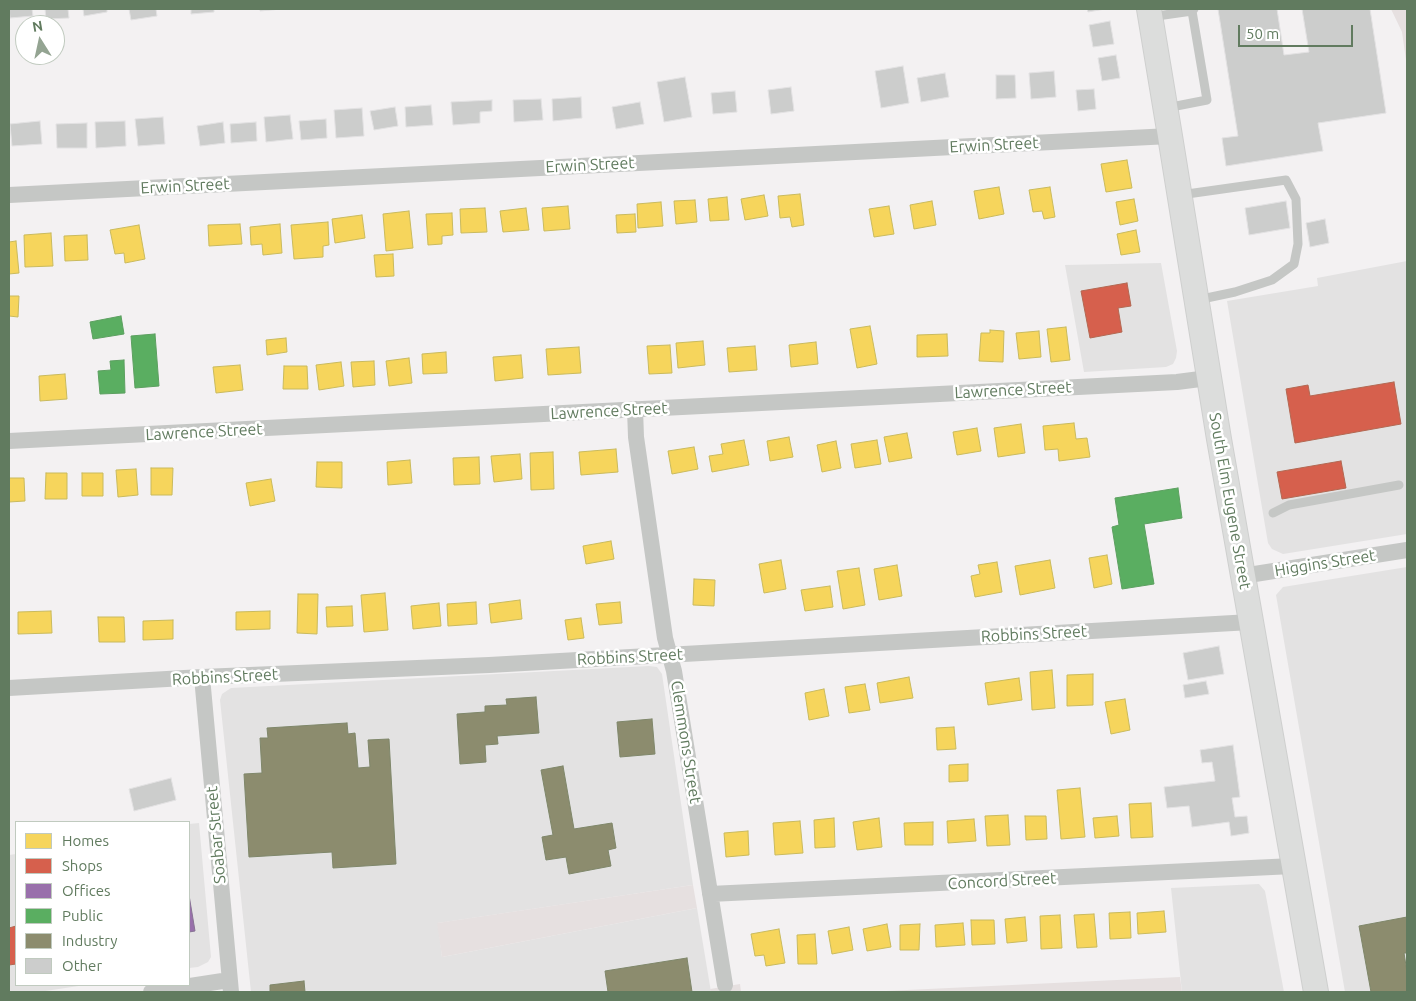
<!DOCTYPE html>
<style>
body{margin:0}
#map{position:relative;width:1416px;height:1001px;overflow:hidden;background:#f3f1f2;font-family:Ubuntu,sans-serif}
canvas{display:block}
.frame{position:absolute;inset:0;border:10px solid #617b5f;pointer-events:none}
.legend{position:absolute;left:15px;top:821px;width:175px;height:165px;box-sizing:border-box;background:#fff;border:1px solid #c0cabf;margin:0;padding:6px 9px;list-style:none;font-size:15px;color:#617b5f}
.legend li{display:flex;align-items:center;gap:10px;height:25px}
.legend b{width:25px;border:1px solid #c0cabf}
.north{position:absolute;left:15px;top:15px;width:50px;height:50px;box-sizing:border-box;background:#fff;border:1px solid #c0cabf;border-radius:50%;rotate:350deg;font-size:14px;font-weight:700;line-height:20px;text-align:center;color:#617b5f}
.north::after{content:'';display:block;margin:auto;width:18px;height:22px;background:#94a492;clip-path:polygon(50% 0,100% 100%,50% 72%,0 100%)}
.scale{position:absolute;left:1238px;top:25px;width:115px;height:22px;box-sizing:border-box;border:2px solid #617b5f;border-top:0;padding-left:6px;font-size:15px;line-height:18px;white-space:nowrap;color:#617b5f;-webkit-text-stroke:4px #fff;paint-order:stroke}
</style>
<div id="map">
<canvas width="1416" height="1001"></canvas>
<div class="frame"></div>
<ul class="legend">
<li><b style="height:14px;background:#f6d55c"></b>Homes</li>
<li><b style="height:14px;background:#d6604d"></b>Shops</li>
<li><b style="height:14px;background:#9970ab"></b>Offices</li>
<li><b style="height:14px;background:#5aae61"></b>Public</li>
<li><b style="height:14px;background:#8c8c6e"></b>Industry</li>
<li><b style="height:14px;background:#cccdcc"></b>Other</li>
</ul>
<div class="north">N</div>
<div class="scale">50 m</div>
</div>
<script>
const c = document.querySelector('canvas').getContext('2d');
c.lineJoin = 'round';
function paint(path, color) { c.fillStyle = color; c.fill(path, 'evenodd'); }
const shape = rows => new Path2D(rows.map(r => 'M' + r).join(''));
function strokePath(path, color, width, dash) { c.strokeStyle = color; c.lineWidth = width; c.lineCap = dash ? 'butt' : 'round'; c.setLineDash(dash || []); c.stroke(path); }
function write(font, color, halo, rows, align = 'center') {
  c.font = font + ' Ubuntu,sans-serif'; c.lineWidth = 5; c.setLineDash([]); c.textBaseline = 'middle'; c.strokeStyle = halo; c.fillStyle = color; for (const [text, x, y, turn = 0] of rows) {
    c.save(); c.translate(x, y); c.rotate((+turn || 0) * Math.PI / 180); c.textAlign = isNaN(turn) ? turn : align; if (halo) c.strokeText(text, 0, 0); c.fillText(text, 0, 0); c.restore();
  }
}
const built = shape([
 [1407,261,1407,534,1283,554,1272,549,1268,543,1227,301,1318,286,1317,278],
 [1161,263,1177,351,1176,358,1173,364,1166,367,1084,372,1065,265],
 [1407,567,1407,992,1345,992,1276,595,1283,587],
 [649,666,657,667,662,674,693,885,438,923,442,957,697,908,711,992,251,992,220,700,222,694,231,688],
 [199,823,211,957,208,962,198,967,189,968,189,824],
 [16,854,16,985,85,985,39,992,9,992,9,855],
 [1259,884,1265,891,1284,992,1182,992,1171,888]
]);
const green = shape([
 [1391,9,1407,9,1407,67,1402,32],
 [693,885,697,908,442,957,437,923],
 [1180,977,1182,992,865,992],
 [740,984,741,992,711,992,710,989]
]);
const homes = shape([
 [1127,160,1132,188,1106,192,1101,164,1127,160],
 [999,187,1004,214,979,219,974,191,999,187],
 [1050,187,1055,217,1044,219,1042,211,1033,212,1029,190,1050,187],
 [800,194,804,225,792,227,790,217,780,218,778,196,800,194],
 [764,195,768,216,745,220,741,199,764,195],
 [727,197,729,220,710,221,708,199,727,197],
 [1134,199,1138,221,1120,225,1116,202,1134,199],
 [695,200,697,222,676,224,674,201,695,200],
 [932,201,936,225,914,229,910,205,932,201],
 [661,202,663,226,638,228,637,204,661,202],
 [568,206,570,229,544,231,542,208,568,206],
 [889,206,894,234,874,237,869,209,889,206],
 [485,208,487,232,461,233,460,209,485,208],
 [526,208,529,230,503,232,500,211,526,208],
 [409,211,413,248,386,251,383,214,409,211],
 [452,213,453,235,442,236,442,244,428,245,426,214,452,213],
 [635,214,636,232,617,233,616,215,635,214],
 [362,215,365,238,335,243,332,219,362,215],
 [328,222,329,245,323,246,323,257,294,259,291,225,328,222],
 [240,224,242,244,209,246,208,225,240,224],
 [280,224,282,253,263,255,262,244,251,245,250,227,280,224],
 [139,225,145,259,125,263,124,253,115,254,110,230,139,225],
 [1136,230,1140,252,1121,255,1117,234,1136,230],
 [51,233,53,266,25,267,24,235,51,233],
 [87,235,88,260,65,261,64,236,87,235],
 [16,241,19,273,9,274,9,242,16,241],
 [393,254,394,276,376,277,374,255,393,254],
 [9,296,19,296,18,317,9,316,9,296],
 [870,326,877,364,857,368,850,329,870,326],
 [1066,327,1070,360,1051,362,1047,329,1066,327],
 [990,330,1004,331,1003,362,979,361,981,333,990,333,990,330],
 [1039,331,1041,357,1019,359,1016,333,1039,331],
 [947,334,948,356,917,357,917,335,947,334],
 [286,338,287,352,267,355,266,340,286,338],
 [703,341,705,365,678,368,676,343,703,341],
 [816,342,818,364,791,367,789,345,816,342],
 [670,345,672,373,649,374,647,346,670,345],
 [755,346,757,370,729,372,727,348,755,346],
 [579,347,581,373,548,375,546,349,579,347],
 [446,352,447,373,423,374,422,354,446,352],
 [521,355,523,378,495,381,493,357,521,355],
 [409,358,412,383,389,386,386,361,409,358],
 [374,361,375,385,353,387,351,362,374,361],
 [341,362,344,386,319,390,316,365,341,362],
 [240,365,243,390,216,393,213,367,240,365],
 [284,366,307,366,308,389,283,389,284,366],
 [65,374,67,399,40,401,39,376,65,374],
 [1074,423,1076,439,1087,438,1090,457,1059,461,1058,449,1045,450,1043,426,1074,423],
 [1021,424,1025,453,998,457,994,428,1021,424],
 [977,428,981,451,957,455,953,432,977,428],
 [907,433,912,458,889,462,884,437,907,433],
 [789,437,793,457,770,461,767,441,789,437],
 [744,440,749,465,712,472,709,456,723,454,721,444,744,440],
 [877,440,881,464,855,468,851,444,877,440],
 [836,441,841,468,822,472,817,445,836,441],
 [694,447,698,469,672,474,668,451,694,447],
 [616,449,618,472,581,475,579,452,616,449],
 [553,452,554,489,531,490,530,453,553,452],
 [520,454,522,479,494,482,491,456,520,454],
 [479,457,480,484,454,485,453,458,479,457],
 [410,460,412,483,388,485,387,462,410,460],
 [317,462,342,462,342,488,316,487,317,462],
 [151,468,173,468,172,495,151,495,151,468],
 [136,469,138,495,118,497,116,470,136,469],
 [46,473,67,473,67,499,45,499,46,473],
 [82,473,103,473,103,496,82,496,82,473],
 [9,478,24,478,25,501,9,502,9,478],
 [271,479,275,501,250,506,246,483,271,479],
 [611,541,614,559,586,564,583,546,611,541],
 [1107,555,1112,584,1094,588,1089,558,1107,555],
 [781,560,786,589,764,593,759,564,781,560],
 [1050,560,1055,588,1020,595,1015,566,1050,560],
 [997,562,1002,592,975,597,971,576,980,574,978,565,997,562],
 [897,565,902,596,879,600,874,569,897,565],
 [859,568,865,605,843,609,837,571,859,568],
 [694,579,715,580,714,606,693,605,694,579],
 [830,586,833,607,805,611,801,590,830,586],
 [385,593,388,630,364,632,361,595,385,593],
 [298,594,318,594,317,634,297,633,298,594],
 [520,600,522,619,491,623,489,604,520,600],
 [476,602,477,624,448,626,447,604,476,602],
 [620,602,622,623,599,625,596,604,620,602],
 [439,603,441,626,413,629,411,606,439,603],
 [352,606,353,626,327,627,326,607,352,606],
 [51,611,52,633,18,634,18,612,51,611],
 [270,611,270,629,236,630,236,612,270,611],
 [98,617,124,617,125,642,99,642,98,617],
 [581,618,584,638,568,640,565,620,581,618],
 [173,620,173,639,143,640,143,621,173,620],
 [1052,670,1055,708,1032,710,1030,672,1052,670],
 [1093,674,1093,705,1067,706,1067,675,1093,674],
 [909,677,913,698,880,703,877,683,909,677],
 [1019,678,1022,700,988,705,985,683,1019,678],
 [865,684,870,710,849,713,845,687,865,684],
 [824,689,829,716,809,720,805,693,824,689],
 [1125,699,1130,730,1111,734,1105,702,1125,699],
 [954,727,956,749,937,750,936,728,954,727],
 [968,764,968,781,949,782,949,765,968,764],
 [1080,788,1085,837,1061,839,1057,790,1080,788],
 [1151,803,1153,837,1131,838,1129,804,1151,803],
 [1008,815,1010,845,987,846,985,816,1008,815],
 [1025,816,1046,816,1047,839,1026,840,1025,816],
 [1117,816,1119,836,1095,838,1093,818,1117,816],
 [834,818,835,847,815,848,814,820,834,818],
 [879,818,882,847,857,850,853,822,879,818],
 [974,819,976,841,948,843,947,821,974,819],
 [800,821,803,853,775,855,773,823,800,821],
 [933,822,933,845,905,845,904,823,933,822],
 [748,831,749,855,726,857,724,833,748,831],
 [1164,911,1166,932,1138,934,1137,913,1164,911],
 [1130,912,1131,938,1110,939,1109,913,1130,912],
 [1094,914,1097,947,1077,948,1074,915,1094,914],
 [1060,915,1062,948,1041,949,1040,916,1060,915],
 [1025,917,1027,941,1007,943,1005,919,1025,917],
 [971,920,994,920,995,944,972,945,971,920],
 [963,923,965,945,936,947,935,925,963,923],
 [887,924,891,947,867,951,863,929,887,924],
 [920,924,919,950,900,950,900,925,920,924],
 [849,927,853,950,832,954,828,931,849,927],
 [779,929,785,963,766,966,764,955,755,956,751,934,779,929],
 [815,934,817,964,798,964,797,935,815,934]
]);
const shops = shape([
 [1127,283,1131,306,1118,308,1122,332,1090,338,1081,291,1127,283],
 [1394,382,1401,424,1295,443,1286,389,1308,385,1310,396,1394,382],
 [1341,461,1346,488,1282,499,1277,472,1341,461],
 [16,926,16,964,9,965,9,928,16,926]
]);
const offices = shape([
 [189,895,195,931,189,932,189,895]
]);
const public = shape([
 [121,316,124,334,93,339,90,322,121,316],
 [155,334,159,386,135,388,131,336,155,334],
 [124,360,125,393,100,394,98,371,111,370,110,361,124,360],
 [1178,488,1182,518,1144,524,1154,584,1122,589,1112,527,1119,525,1115,498,1178,488]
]);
const industry = shape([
 [536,697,539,733,497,736,498,744,485,745,486,762,460,764,457,714,485,712,485,706,507,705,506,699,536,697],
 [652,719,655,754,620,757,617,722,652,719],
 [347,723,348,734,355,733,358,768,370,767,368,740,389,739,396,864,333,868,332,852,249,857,244,774,262,773,260,738,268,738,267,728,347,723],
 [563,766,574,829,612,823,616,848,608,850,611,866,569,874,566,857,546,860,542,837,553,835,541,770,563,766],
 [1407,917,1407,953,1404,953,1407,972,1407,992,1371,992,1359,926,1407,917],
 [687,958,692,992,608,992,605,971,687,958],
 [304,981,305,992,270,992,270,985,304,981]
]);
const building = shape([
 [9,9,32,9,33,16,10,18,9,9],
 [45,9,68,9,69,18,46,19,45,9],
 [83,9,107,9,107,12,84,16,83,9],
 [129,9,156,9,157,16,131,20,129,9],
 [191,9,214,9,214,12,191,14,191,9],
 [260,9,282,9,260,11,260,9],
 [1087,9,1105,9,1088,12,1087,9],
 [1218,9,1277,9,1284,55,1309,52,1302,9,1370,9,1386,113,1318,123,1323,151,1226,166,1222,138,1238,136,1218,9],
 [1110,21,1114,44,1093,47,1089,25,1110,21],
 [1116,55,1120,78,1102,81,1098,58,1116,55],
 [903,66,909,103,881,108,875,71,903,66],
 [1054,71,1056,97,1031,99,1029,73,1054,71],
 [945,73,949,97,921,102,917,78,945,73],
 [996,75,1015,75,1016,98,996,99,996,75],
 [685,77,692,117,664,122,657,82,685,77],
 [791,87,794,111,771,114,768,90,791,87],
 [1094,89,1096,109,1078,111,1076,90,1094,89],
 [735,91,737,112,713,114,711,93,735,91],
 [581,97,582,118,553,121,552,99,581,97],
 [541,99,543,120,514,122,513,100,541,99],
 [492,100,492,111,480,112,480,123,453,125,451,102,492,100],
 [640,102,644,124,616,129,612,107,640,102],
 [431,105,433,125,406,127,405,107,431,105],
 [395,107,398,126,374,130,370,111,395,107],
 [362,108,364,136,336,138,334,110,362,108],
 [290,115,293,139,266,142,264,117,290,115],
 [163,117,165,144,138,146,135,119,163,117],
 [326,119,327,138,301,140,299,121,326,119],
 [40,121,42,144,12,146,10,124,40,121],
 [125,121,126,146,96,148,95,122,125,121],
 [223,122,225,143,200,146,197,126,223,122],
 [256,122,257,141,231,143,230,124,256,122],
 [87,123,87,148,57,148,56,124,87,123],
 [1286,201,1290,228,1249,235,1245,208,1286,201],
 [1325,219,1329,243,1310,247,1306,223,1325,219],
 [1219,646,1224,674,1188,680,1183,653,1219,646],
 [1206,681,1209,694,1185,698,1183,685,1206,681],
 [1233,745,1240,797,1232,798,1235,817,1247,816,1249,833,1231,836,1229,822,1192,827,1189,806,1167,808,1164,787,1215,781,1212,762,1202,763,1200,750,1233,745],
 [171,778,176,800,134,811,129,789,171,778]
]);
const service = shape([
 [1150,17,1192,11],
 [1166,108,1207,100,1192,11,1194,9],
 [1180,195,1286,180,1296,199,1298,244,1294,264,1272,280,1235,292,1197,300],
 [1273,513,1289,505,1399,485]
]);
const minor = shape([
 [9,195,1170,136],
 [635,409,636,437,665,638,674,671,725,985],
 [9,441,1177,382,1208,378],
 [1242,576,1407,550],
 [202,677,231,992],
 [9,688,202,677,489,665,1251,622],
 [710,894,1293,866],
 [151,992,229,980]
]);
const secondary = shape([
 [1149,9,1170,136,1219,439,1316,992]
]);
const streetNames = [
 ["Erwin Street",994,145,-3],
 ["Erwin Street",590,165,-3],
 ["Erwin Street",185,186,-3],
 ["Lawrence Street",1013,390,-3],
 ["Lawrence Street",609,411,-3],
 ["Lawrence Street",204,432,-3],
 ["South Elm Eugene Street",1230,501,80],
 ["Higgins Street",1325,563,-9],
 ["Robbins Street",1034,634,-3],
 ["Robbins Street",630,657,-3],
 ["Robbins Street",225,677,-3],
 ["Clemmons Street",686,742,81],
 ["Soabar Street",216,835,-95],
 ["Concord Street",1002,881,-3]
];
paint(built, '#e3e2e2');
paint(green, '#e6e0e0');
paint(homes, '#f6d55c');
strokePath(homes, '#c9ba5d', 1);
paint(shops, '#d6604d');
strokePath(shops, '#b36852', 1);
paint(offices, '#9970ab');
strokePath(offices, '#887394', 1);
paint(public, '#5aae61');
strokePath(public, '#5c9f60', 1);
paint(industry, '#8c8c6e');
strokePath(industry, '#7f876a', 1);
paint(building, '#cccdcc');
strokePath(building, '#e2e1e2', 1);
strokePath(secondary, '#cecfce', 26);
strokePath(service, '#c5c7c5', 9);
strokePath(minor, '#c5c7c5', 16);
strokePath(secondary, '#dcdddc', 24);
write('16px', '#617b5f', '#fff', streetNames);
</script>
